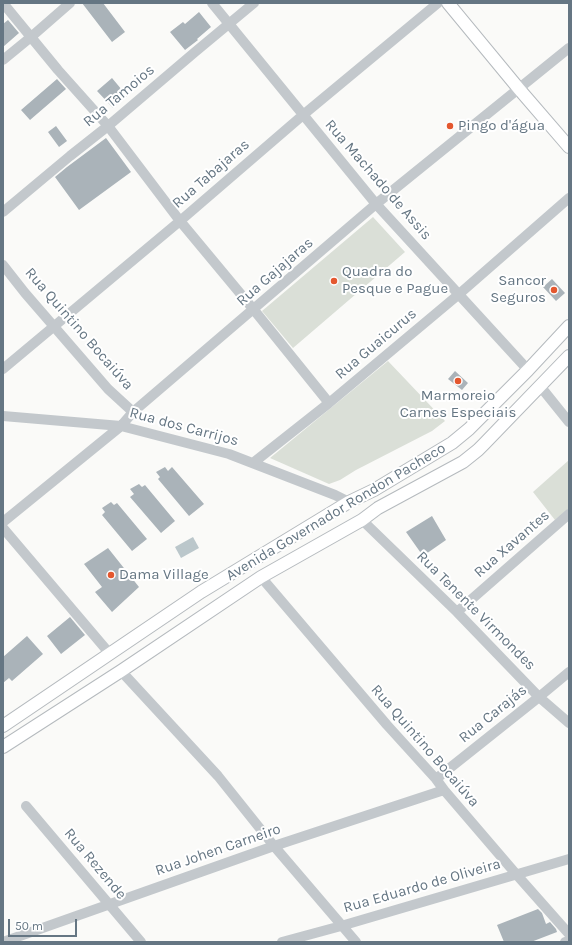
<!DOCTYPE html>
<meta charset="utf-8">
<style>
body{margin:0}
#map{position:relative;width:572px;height:945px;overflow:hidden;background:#fafaf8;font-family:Karla,sans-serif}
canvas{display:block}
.frame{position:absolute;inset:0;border:4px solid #657683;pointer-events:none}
.scale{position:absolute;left:8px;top:919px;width:69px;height:18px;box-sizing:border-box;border:2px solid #657683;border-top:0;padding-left:5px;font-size:12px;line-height:14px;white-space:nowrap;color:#657683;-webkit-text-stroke:3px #fff;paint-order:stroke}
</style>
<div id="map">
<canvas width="572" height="945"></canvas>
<div class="frame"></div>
<div class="scale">50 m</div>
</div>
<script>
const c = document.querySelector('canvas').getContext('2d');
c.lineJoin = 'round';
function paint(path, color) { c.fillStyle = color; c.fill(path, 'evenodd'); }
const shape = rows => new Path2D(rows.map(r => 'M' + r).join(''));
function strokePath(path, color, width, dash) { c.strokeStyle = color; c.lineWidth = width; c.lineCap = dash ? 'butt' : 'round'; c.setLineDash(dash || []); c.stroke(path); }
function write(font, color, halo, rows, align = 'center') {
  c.font = font + ' Karla,sans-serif'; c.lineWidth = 4; c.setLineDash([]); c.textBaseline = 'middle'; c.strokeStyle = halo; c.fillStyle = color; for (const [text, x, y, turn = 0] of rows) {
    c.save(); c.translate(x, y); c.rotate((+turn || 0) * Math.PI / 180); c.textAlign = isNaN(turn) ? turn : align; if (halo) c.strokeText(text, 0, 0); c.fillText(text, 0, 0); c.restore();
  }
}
const green = shape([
 [373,217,405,252,293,348,262,311],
 [388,361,445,421,432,431,356,470,340,480,329,484,270,458],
 [569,460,569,508,555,520,533,492]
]);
const water = shape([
 [193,537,199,548,181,558,175,547]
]);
const building = shape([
 [82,3,103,3,125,32,112,42],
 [199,12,211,27,197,39,198,40,185,50,170,32,183,22,185,24],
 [8,20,19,33,3,47,3,24],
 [112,78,127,96,113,108,97,91],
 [57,79,66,89,30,120,21,110],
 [56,126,67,141,59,147,48,132],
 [106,138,131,172,79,210,55,177,67,167],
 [552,279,565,293,556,301,543,287],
 [455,371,468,383,462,390,448,379],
 [165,467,168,471,172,467,204,504,189,516,158,479,160,477,156,472],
 [139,484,142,487,145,485,175,521,161,533,130,497,134,494,130,489],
 [111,502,114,505,117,503,147,539,132,551,102,515,105,512,102,508],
 [432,516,446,540,423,556,406,532],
 [108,548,139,587,112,612,95,592,102,587,84,564],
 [70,617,85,635,61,654,47,636],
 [27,636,43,654,12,681,9,678,3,683,3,657],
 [538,909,542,913,546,924,550,922,556,929,557,932,531,942,504,942,497,925]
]);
const minor = shape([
 [3,3,58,70,108,126,180,221,254,310,329,403],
 [212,3,376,204,528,370],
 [3,60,31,37,70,3],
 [3,212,70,156,108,126,195,52,254,3],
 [3,265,25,293,108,389,133,412],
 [3,369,180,221,303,115,438,3],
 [540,386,569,422],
 [3,416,121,426,229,454,335,495,349,502],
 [253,463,329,403,458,295,569,198],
 [362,520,457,612,539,697,569,723],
 [3,522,121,426,133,412,376,204,569,48],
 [3,528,110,654],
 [261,577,387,725,436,779,444,790,516,874,569,934],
 [457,612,569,514],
 [121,671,218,776,274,846,356,942],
 [436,779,539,697,569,672],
 [26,806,141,942],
 [3,942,274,846,444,790],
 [282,942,341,926,569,859],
 [565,942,569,941]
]);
const major = shape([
 [448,3,519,89,569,147],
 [3,726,201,592,349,502,374,490,452,443,469,429,528,370,569,326],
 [3,747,121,671,261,577,362,520,378,508,463,462,478,450,484,444,569,356]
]);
const markers = [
 [450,126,4,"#e4572e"],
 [334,281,4,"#e4572e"],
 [554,290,4,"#e4572e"],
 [458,381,4,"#e4572e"],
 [111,575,4,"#e4572e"]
];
const streetNames = [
 ["Rua Tamoios",119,96,-40],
 ["Rua Tabajaras",211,174,-41],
 ["Rua Machado de Assis",378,180,49],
 ["Rua Gajajaras",275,272,-41],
 ["Rua Quintino Bocaiúva",79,329,49],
 ["Rua Guaicurus",376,344,-40],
 ["Rua dos Carrijos",184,427,15],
 ["Avenida Governador Rondon Pacheco",336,512,-31],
 ["Rua Xavantes",512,544,-41],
 ["Rua Tenente Virmondes",476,611,45],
 ["Rua Carajás",493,714,-39],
 ["Rua Quintino Bocaiúva",425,746,49],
 ["Rua Johen Carneiro",218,850,-19],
 ["Rua Rezende",95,864,50],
 ["Rua Eduardo de Oliveira",422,886,-16]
];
const poiNames = [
 ["Pingo d'água",458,126],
 ["Quadra do",342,272],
 ["Pesque e Pague",342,289],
 ["Sancor",546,281,"right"],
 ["Seguros",546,298,"right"],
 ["Marmoreio",458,396,"center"],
 ["Carnes Especiais",458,413,"center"],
 ["Dama Village",119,575]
];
paint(green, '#dadfd7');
paint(water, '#bbc7cb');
paint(building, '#aab3b9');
strokePath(major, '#b5babe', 14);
strokePath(minor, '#c3c8cc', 10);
strokePath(major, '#fff', 12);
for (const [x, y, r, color] of markers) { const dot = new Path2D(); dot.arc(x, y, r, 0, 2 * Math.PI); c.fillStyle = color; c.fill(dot); strokePath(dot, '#fff', 1.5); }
write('15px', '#657683', '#fff', streetNames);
write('15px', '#657683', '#fff', poiNames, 'left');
</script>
